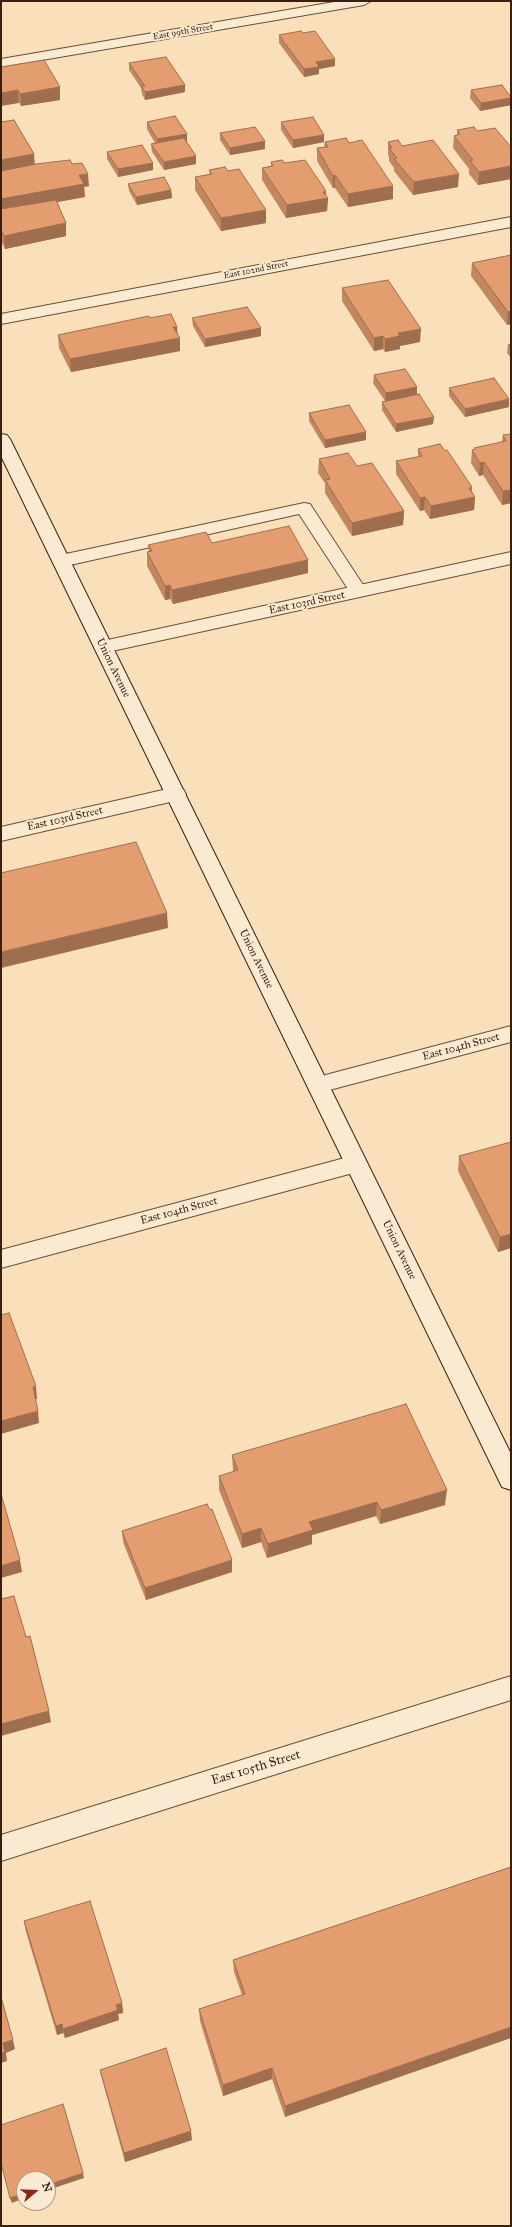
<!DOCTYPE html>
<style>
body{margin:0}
#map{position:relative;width:512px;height:2227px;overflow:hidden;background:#f9dfba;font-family:"IM FELL Great Primer",serif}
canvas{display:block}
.frame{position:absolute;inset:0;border:2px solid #381f10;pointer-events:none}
.north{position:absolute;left:16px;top:2171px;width:40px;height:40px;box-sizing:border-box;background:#fbead2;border:1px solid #ad9984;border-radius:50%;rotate:71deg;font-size:11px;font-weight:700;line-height:16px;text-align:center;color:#381f10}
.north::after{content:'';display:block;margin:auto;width:14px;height:18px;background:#8f2418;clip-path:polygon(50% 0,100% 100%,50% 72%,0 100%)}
</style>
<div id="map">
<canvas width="512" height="2227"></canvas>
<div class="frame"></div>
<div class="north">N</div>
</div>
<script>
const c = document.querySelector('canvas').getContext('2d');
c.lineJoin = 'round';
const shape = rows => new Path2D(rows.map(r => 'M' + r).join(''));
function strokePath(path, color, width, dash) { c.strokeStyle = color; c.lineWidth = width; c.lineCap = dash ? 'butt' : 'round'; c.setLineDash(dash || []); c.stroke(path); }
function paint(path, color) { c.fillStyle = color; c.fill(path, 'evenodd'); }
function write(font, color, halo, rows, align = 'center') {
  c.font = font + ' "IM FELL Great Primer",serif'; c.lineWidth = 4; c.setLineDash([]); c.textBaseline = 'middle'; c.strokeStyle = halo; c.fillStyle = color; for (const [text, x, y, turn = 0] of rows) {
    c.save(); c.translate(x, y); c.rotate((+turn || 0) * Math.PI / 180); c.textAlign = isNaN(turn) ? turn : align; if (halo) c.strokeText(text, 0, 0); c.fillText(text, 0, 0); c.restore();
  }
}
const service = shape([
 [304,503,310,504,367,591,364,595,358,597,352,595,299,514,61,567,55,565,52,561,55,557,61,555,304,503]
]);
const minor = shape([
 [340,1,371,1,364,5,1,67,1,59,340,1],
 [511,217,511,227,1,324,1,314,511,217],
 [511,552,511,564,103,653,96,651,94,647,96,643,103,641,511,552],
 [176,787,183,789,186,794,183,799,1,841,1,827,176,787],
 [511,1026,511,1042,318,1093,310,1091,307,1085,310,1079,318,1077,511,1026],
 [356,1155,364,1158,367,1164,364,1170,1,1268,1,1250,356,1155],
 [511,1676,511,1700,1,1861,1,1835,511,1676]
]);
const secondary = shape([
 [1,434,7,435,10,439,511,1454,511,1490,502,1487,1,456,1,434]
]);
const wall = shape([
 [303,33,335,59,335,66,319,69,319,74,304,77,279,43,279,35],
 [129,63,185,85,185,92,145,100,142,94,141,88,129,70],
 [1,67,60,87,60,100,21,106],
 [471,90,511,97,511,105,480,111,470,98],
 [1,122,34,154,34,165,72,164,89,186,84,187,85,197,57,202,66,223,66,236,5,249,1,241],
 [147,122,187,134,187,142,196,164,164,170,152,152,151,144,155,143,147,129],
 [281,122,324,135,324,142,293,148,281,130],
 [457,130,511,147,511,179,478,185,469,174,469,169,453,148,454,136,457,135],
 [220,133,265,149,230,155,220,140],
 [325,142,393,199,348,207,335,188,333,188,317,161,317,148,324,147],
 [388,142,402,146,458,187,413,195,394,171,394,168,389,161,389,157,388,155],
 [107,152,153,170,118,177,107,159],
 [271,162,285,163,328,198,327,211,286,218,262,180,262,168,271,166],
 [209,170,266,223,221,231,195,190,195,177,210,175],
 [128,184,171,190,172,198,137,205,129,191],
 [511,255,511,324,507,325,471,276,472,263],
 [342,288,420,342,400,346,400,349,385,352,383,349,374,351,342,301],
 [150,318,177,334,180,351,71,372,59,348,58,335],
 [192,318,261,328,261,336,205,347,193,326],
 [511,344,511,358,507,353,508,345],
 [374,375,417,387,417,395,433,424,396,432,382,410,382,402,385,401,373,383],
 [449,388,509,407,465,417,449,396],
 [309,413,366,432,366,440,325,448,309,421],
 [511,434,511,503,502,505,483,475,479,476,471,463,472,450,474,449,474,448,502,442,503,435],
 [418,449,472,492,475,497,474,510,430,519,424,510,420,511,396,474,396,461,418,457],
 [319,459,357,466,404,511,403,525,352,536,325,493,325,483,318,473],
 [212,543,308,573,173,604,170,599,165,600,147,566,147,552,149,552,148,545],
 [459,1156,511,1248,498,1252,458,1171],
 [232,1455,445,1505,380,1524,376,1516,312,1535,312,1544,267,1558,261,1542,242,1548,219,1490,219,1476,233,1472,233,1470],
 [122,1531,232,1572,146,1600,123,1542],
 [511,1867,285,2117,272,2079,223,2096,200,2021,199,2009,242,1995,234,1972,233,1960],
 [24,1921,122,2003,123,2013,118,2014,119,2020,65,2038,63,2033,57,2035,26,1932],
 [100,2070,192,2140,125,2162,102,2079]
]);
const shadedWall = shape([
 [335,59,335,66,319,69,319,74,304,77,304,69,316,62],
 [185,85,185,92,145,100,145,92],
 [60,87,60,100,21,106,20,94],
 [18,90,19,103,1,106,1,93],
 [511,98,511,105,480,111,481,103],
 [187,134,187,142,158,147,157,139],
 [324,135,324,142,293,148,293,140],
 [265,141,265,149,230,155,230,148],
 [34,154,35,167,1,173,1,160],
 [196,156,196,164,164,170,164,162],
 [153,163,153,170,118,177,118,169],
 [511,166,511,179,478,185,479,172],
 [88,174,89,186,84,187,85,197,1,212,1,199,79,175],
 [459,174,458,187,413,195,414,182],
 [335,175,335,188,333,188,333,176],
 [393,186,393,199,348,207,348,194],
 [171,190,172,198,137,205,136,197],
 [326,191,326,198,328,198,327,211,286,218,287,205],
 [266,210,266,223,221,231,221,218],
 [66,223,66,236,5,249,4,236],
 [511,311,511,324,507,325,508,312],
 [173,327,177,327,178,339,180,338,180,351,71,372,70,359],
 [261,328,261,336,205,347,205,339],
 [421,329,420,342,400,346,400,349,385,352,385,339,398,333],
 [383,336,383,349,374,351,374,338],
 [417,387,417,395,385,401,386,393],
 [509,399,509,407,465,417,465,409],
 [434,417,433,424,396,432,396,424],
 [366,432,366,440,325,448,325,440],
 [484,462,483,475,479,476,480,463],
 [472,487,471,497,475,497,474,510,430,519,431,506],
 [511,490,511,503,502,505,503,491],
 [425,497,424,510,420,511,420,498],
 [404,511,403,525,352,536,352,523],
 [308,560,308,573,173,604,172,590],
 [170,585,170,599,165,600,165,586],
 [167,913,168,928,1,968,1,952],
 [511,1234,511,1248,498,1252,500,1237],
 [36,1386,37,1399,34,1399,33,1387],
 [38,1411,39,1423,1,1434,1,1421],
 [447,1490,445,1505,380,1524,381,1510],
 [377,1502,376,1516,312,1535,312,1544,267,1558,268,1544,309,1522],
 [261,1528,261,1542,242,1548,242,1534],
 [20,1560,22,1572,1,1578,1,1566],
 [232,1560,232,1572,146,1600,145,1588],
 [49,1711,51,1722,1,1736,1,1724],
 [122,2003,123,2013,118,2014,119,2020,65,2038,63,2029],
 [62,2024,63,2033,57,2035,56,2026],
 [511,2027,511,2038,285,2117,285,2106],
 [13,2040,15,2049,6,2053,7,2061,1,2063,1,2053,3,2043],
 [272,2068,272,2079,223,2096,223,2085],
 [191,2131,192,2140,125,2162,124,2153],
 [83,2173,84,2178,48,2190,48,2185],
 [24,2193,24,2198,12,2203,10,2198]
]);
const building = shape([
 [301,31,303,33,315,31,335,59,316,62,319,67,304,69,279,35,301,31],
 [166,57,185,85,145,92,141,86,145,86,129,63,166,57],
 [44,60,60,87,20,94,18,90,1,93,1,67,44,60],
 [502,85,511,97,511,98,481,103,471,90,502,85],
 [175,116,187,134,157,139,147,122,175,116],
 [313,117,324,135,293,140,281,122,313,117],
 [14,120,34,154,1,160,1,122,14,120],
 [255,127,265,141,230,148,220,133,255,127],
 [474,127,477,131,495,128,511,147,511,166,479,172,470,161,473,160,454,136,460,134,457,130,474,127],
 [184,138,196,156,164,162,151,144,184,138],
 [346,138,349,143,362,140,393,186,348,194,335,175,333,176,317,148,328,147,325,142,346,138],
 [398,140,402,146,433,140,459,174,414,182,394,159,397,158,389,148,392,148,388,142,398,140],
 [142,145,153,163,118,169,107,152,142,145],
 [70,160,72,164,82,163,88,174,79,175,84,184,1,199,1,171,36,164,70,160],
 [282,160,285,163,305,160,326,191,323,192,328,198,287,205,262,168,273,166,271,162,282,160],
 [225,167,228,171,239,169,266,210,221,218,195,177,212,174,209,170,225,167],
 [164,177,171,190,136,197,128,184,164,177],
 [56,200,66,223,4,236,1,230,1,209,56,200],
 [511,255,511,311,508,312,472,263,511,255],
 [388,280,421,329,398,333,400,336,385,339,383,336,374,338,342,288,388,280],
 [247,307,261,328,205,339,192,318,247,307],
 [171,314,177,327,173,327,180,338,70,359,58,335,149,316,150,318,171,314],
 [511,344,511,349,508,345,511,344],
 [405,369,417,387,386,393,374,375,405,369],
 [494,378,509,399,465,409,449,388,494,378],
 [419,394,434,417,396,424,382,402,419,394],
 [349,405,366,432,325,440,309,413,349,405],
 [511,434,511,490,503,491,484,462,480,463,472,450,475,449,474,448,506,441,503,435,511,434],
 [440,444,445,451,447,450,472,487,469,488,475,497,431,506,425,497,420,498,396,461,422,456,418,449,440,444],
 [348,453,357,466,372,463,404,511,352,523,325,480,330,479,319,459,348,453],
 [289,526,308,560,172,590,170,585,165,586,147,552,152,551,148,545,206,532,212,543,289,526],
 [136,842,167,913,1,952,1,873,136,842],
 [511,1142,511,1234,500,1237,459,1156,511,1142],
 [9,1313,36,1386,33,1387,38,1411,1,1421,1,1315,9,1313],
 [406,1404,447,1490,381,1510,377,1502,309,1522,313,1530,268,1544,261,1528,242,1534,219,1476,238,1470,232,1455,406,1404],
 [1,1494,20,1560,1,1566,1,1494],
 [207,1504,210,1510,212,1509,232,1560,145,1588,122,1531,207,1504],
 [14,1596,26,1637,30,1636,49,1711,1,1724,1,1599,14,1596],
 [511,1867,511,2027,285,2106,272,2068,223,2085,199,2009,245,1994,233,1960,511,1867],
 [90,1901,122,2003,116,2005,118,2010,63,2029,62,2024,56,2026,24,1921,90,1901],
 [1,1997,13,2040,3,2043,5,2052,1,2053,1,1997],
 [166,2048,191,2131,124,2153,100,2070,166,2048],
 [63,2104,83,2173,48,2185,48,2179,24,2179,24,2193,10,2198,1,2163,1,2125,63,2104]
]);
const farStreetnames = [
 ["East 99th Street",183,32,-10],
 ["East 102nd Street",256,270,-11]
];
const streetNames = [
 ["East 103rd Street",307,603,-12],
 ["Union Avenue",113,668,64],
 ["East 103rd Street",65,819,-13],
 ["Union Avenue",256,959,64],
 ["East 104th Street",461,1047,-15],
 ["East 104th Street",179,1211,-15],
 ["Union Avenue",399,1250,64]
];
const nearStreetnames = [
 ["East 105th Street",256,1768,-17]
];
strokePath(service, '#684f3a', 2);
strokePath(minor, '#684f3a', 2);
strokePath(secondary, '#381f10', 2);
paint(service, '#fbead2');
paint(minor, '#fbead2');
paint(secondary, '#fbead2');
paint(wall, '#c3875f');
paint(shadedWall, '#9f6e4e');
paint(building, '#e39d6f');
strokePath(building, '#9f6e4e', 1);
write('9px', '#381f10', '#fbead2', farStreetnames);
write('11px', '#381f10', '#fbead2', streetNames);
write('13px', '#381f10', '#fbead2', nearStreetnames);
</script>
